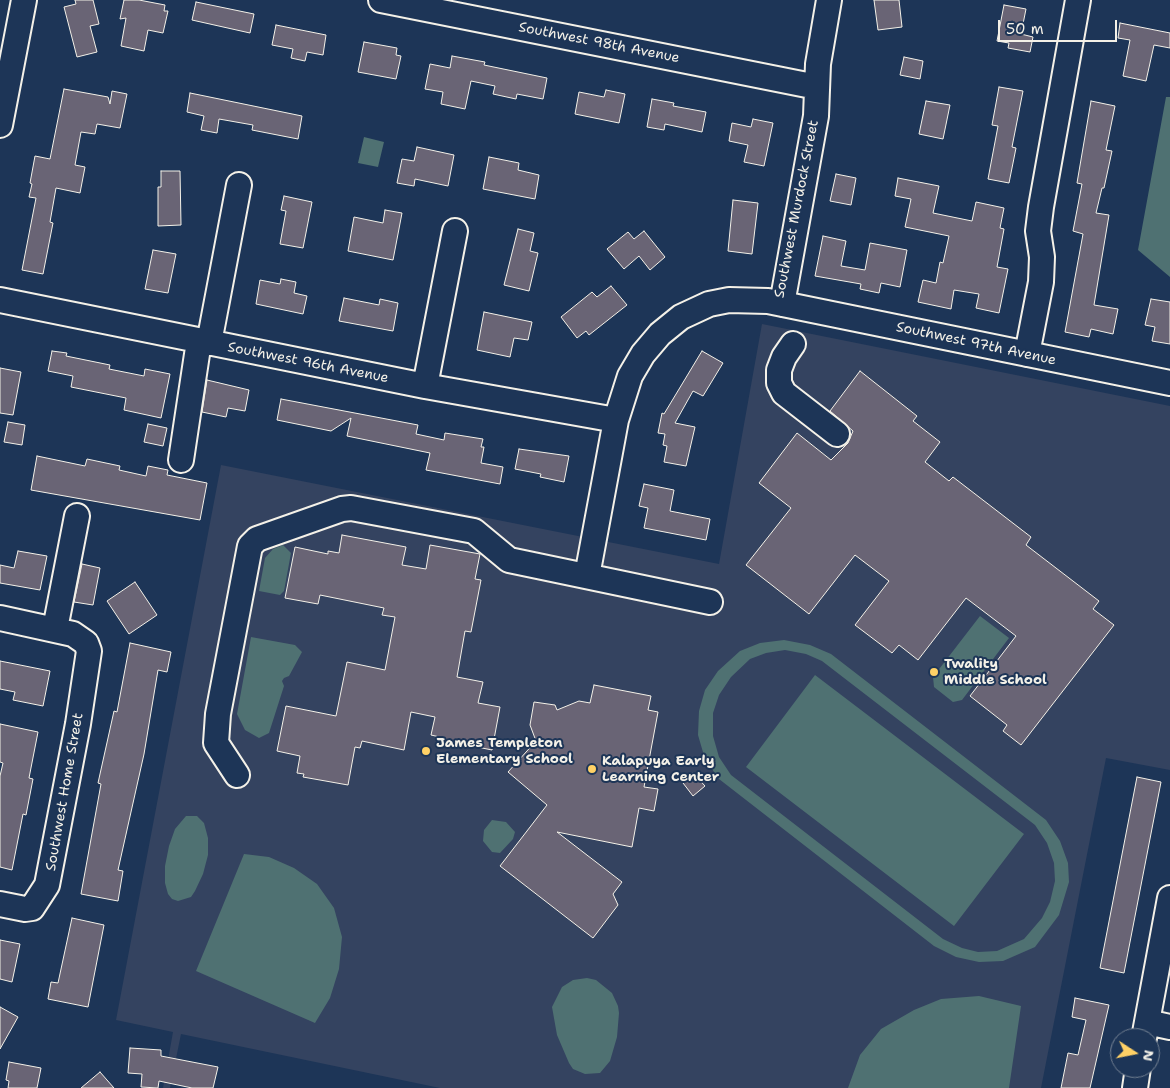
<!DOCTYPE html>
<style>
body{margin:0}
#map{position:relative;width:1170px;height:1088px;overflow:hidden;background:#1d3557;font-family:"Shantell Sans",sans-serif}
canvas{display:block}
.north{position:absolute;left:1110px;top:1028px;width:50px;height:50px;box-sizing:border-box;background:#1d3557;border:1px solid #738091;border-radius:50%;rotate:101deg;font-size:14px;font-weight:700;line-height:20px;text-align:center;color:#f4f1e8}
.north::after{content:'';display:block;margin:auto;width:18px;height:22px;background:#ffd166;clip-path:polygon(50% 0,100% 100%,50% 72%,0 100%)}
.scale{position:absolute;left:998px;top:20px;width:119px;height:22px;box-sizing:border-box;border:2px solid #f4f1e8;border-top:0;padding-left:6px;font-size:15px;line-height:18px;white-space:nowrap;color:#f4f1e8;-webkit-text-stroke:4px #1d3557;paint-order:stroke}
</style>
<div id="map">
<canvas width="1170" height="1088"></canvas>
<div class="north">N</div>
<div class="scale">50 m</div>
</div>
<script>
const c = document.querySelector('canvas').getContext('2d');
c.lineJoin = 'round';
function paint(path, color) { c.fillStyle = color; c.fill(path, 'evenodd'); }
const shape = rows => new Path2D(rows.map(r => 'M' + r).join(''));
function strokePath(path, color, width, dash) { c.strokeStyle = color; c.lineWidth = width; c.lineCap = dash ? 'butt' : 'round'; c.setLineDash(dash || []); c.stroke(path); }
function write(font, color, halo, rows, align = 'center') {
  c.font = font + ' "Shantell Sans",sans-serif'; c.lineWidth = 4; c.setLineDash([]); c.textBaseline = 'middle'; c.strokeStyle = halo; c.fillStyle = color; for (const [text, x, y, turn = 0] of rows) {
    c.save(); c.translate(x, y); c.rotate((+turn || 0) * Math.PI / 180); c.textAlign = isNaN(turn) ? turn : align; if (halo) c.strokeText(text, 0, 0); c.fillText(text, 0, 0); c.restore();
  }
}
const built = shape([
 [762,324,1170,406,1170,770,1106,758,1041,1088,440,1088,181,1034,170,1088,163,1088,173,1032,116,1020,221,465,719,564]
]);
const green = shape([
 [1166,97,1170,97,1170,277,1138,250],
 [364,137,384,142,378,167,358,163],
 [283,545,291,553,284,591,280,595,259,591,265,558,273,549],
 [980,616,1009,638,962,700,953,702,934,687,933,677],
 [251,637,295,645,302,652,289,676,284,678,282,681,284,686,269,733,259,738,245,730,237,714],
 [784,640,810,645,831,654,1046,820,1060,841,1068,863,1069,882,1059,915,1035,947,1003,961,979,962,956,957,934,946,719,779,705,759,698,735,699,711,705,690,718,671,740,651,760,643],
 [785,650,806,654,822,661,1035,825,1047,843,1054,863,1055,881,1050,902,1042,918,1024,939,997,951,978,952,962,948,943,939,731,775,719,757,713,736,713,713,719,695,731,677,750,659,766,653],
 [815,675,1024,834,954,926,746,767],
 [186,816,197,816,204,823,208,838,208,855,203,874,195,891,191,897,178,901,172,899,168,894,165,883,165,866,169,846,175,829],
 [492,820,506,822,515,832,513,839,500,853,492,852,483,841,484,830],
 [244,854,269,857,294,868,317,884,334,908,342,937,339,969,330,998,315,1023,196,971],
 [587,978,596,980,612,993,618,1006,619,1013,617,1037,610,1061,600,1073,585,1074,573,1069,569,1063,557,1035,552,1007,562,987,573,980],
 [979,996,1021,1006,1009,1088,848,1088,860,1055,881,1029,914,1010,941,999]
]);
const building = shape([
 [75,0,93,0,99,24,90,26,97,52,77,57,64,7,76,4,75,0],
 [124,0,139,0,165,5,164,11,168,11,163,33,148,30,144,51,121,46,126,18,120,19,124,0],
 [874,0,899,0,902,27,878,30,874,0],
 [196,2,254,14,250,33,192,20,196,2],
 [1004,5,1026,9,1021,34,1033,37,1030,52,1008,48,1009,43,997,41,1004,5],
 [1120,23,1170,33,1170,48,1154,45,1146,81,1123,76,1130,40,1118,38,1120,23],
 [276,25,326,35,323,55,307,52,305,61,291,58,293,49,272,45,276,25],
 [364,42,397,48,396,55,401,56,396,79,358,72,364,42],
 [452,56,485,62,484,65,547,78,543,99,517,94,516,99,493,94,495,86,471,81,465,109,441,104,443,92,425,89,430,64,450,68,452,56],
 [904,57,923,61,920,79,900,75,904,57],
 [999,87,1023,91,1012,147,1016,148,1009,183,988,179,998,126,992,125,999,87],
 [64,89,108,97,110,104,112,91,127,94,120,128,97,124,95,134,81,132,75,165,85,167,80,193,56,188,50,222,53,223,43,274,22,270,36,198,29,197,32,184,30,183,35,156,50,159,64,89],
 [606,90,625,94,619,123,575,114,579,92,604,97,606,90],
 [190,93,302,116,298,139,252,130,253,125,219,119,217,133,201,130,204,116,187,112,190,93],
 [652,99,674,103,673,106,706,112,702,132,665,124,664,130,647,127,652,99],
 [926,101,950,105,943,139,919,134,926,101],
 [1091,101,1115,106,1106,150,1112,151,1104,188,1102,188,1096,213,1109,215,1094,305,1118,309,1113,334,1091,329,1089,337,1065,332,1083,234,1073,231,1082,184,1077,183,1091,101],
 [753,119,773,123,764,166,744,162,748,145,729,141,732,123,751,127,753,119],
 [417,147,454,155,448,186,415,179,414,186,397,183,402,159,414,161,417,147],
 [489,157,519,163,518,170,539,175,535,199,483,189,489,157],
 [161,171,180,171,181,225,158,226,158,187,161,187,161,171],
 [836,174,856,178,851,205,830,201,836,174],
 [898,178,939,186,933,213,972,221,976,202,1004,208,1000,228,1004,229,997,267,1008,269,999,313,976,308,979,294,954,290,951,309,918,302,923,280,936,283,940,262,943,263,949,236,905,227,911,199,895,196,898,178],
 [284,196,312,202,303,248,280,244,286,211,281,210,284,196],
 [733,200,758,203,752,254,728,251,733,200],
 [385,210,402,213,393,260,348,251,354,217,383,223,385,210],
 [518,229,534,233,530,251,538,253,529,291,504,285,518,229],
 [644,231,665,257,650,270,639,256,624,269,607,249,628,232,634,239,644,231],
 [823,236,846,241,841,266,865,270,870,243,907,250,900,287,881,283,879,293,860,289,861,284,815,276,823,236],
 [153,250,176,254,168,293,145,289,153,250],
 [281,279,296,282,294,293,307,296,303,314,256,304,260,280,280,284,281,279],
 [611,286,627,305,589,335,586,331,577,338,561,317,592,292,597,297,611,286],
 [344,298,379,305,380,299,398,303,393,331,339,321,344,298],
 [1151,299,1170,302,1170,344,1152,341,1155,327,1145,325,1151,299],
 [484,312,532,322,528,340,514,338,510,357,477,350,484,312],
 [52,351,67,353,66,356,110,365,109,369,144,376,145,369,170,374,161,418,124,410,126,398,71,387,73,376,48,371,52,351],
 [702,351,723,363,703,396,693,391,675,423,695,427,686,466,664,462,667,446,663,445,665,434,658,433,662,413,664,414,702,351],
 [0,368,21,372,13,415,0,413,0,368],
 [860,371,917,416,913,421,940,442,925,462,949,481,953,477,1031,537,1026,545,1099,601,1093,609,1114,625,1021,745,1003,731,1007,725,970,696,1016,636,966,598,918,660,899,645,892,653,855,625,889,581,855,555,809,614,746,565,791,508,759,483,797,433,831,460,848,443,853,431,830,411,860,371],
 [207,380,249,390,245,411,228,408,226,417,202,412,207,380],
 [281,399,418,425,416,434,444,440,445,433,483,439,481,447,484,447,481,463,503,467,500,484,426,470,430,453,347,436,351,418,331,431,277,420,281,399],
 [8,422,25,425,22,445,4,442,8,422],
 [148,424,167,428,163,446,144,442,148,424],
 [519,449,569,456,564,482,540,477,541,474,515,469,519,449],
 [37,456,85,466,87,459,120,466,119,470,146,476,148,466,168,470,167,475,207,483,200,520,31,490,37,456],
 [644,484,674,490,670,511,710,519,706,540,644,528,648,508,639,506,644,484],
 [342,535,406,547,402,565,426,569,430,545,480,554,475,579,481,580,471,632,465,631,457,677,483,682,478,703,500,707,492,750,443,740,444,738,431,735,435,717,411,712,404,750,362,741,360,748,355,747,348,785,303,777,304,774,297,773,300,756,277,751,286,706,336,716,347,662,385,670,395,617,382,615,384,608,320,595,318,604,285,598,295,547,328,554,328,551,339,553,342,535],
 [18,551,47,556,40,590,0,583,0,565,14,568,18,551],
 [82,564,100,568,93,605,74,602,82,564],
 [135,582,157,615,129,634,107,601,135,582],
 [130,643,171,652,167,672,158,670,144,754,118,870,123,871,118,901,81,894,101,784,98,783,114,711,117,712,130,643],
 [0,661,50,671,43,706,13,700,15,692,0,689,0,661],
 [594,685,651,696,648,710,658,712,644,787,658,789,654,811,639,808,632,847,557,832,622,882,613,894,618,905,593,938,500,866,547,805,508,772,536,741,530,725,534,702,555,705,557,710,579,701,590,703,594,685],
 [0,724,38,732,29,778,33,779,26,815,23,814,12,870,0,867,0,776,3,763,0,762,0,724],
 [693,773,705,786,693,796,683,783,693,773],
 [1137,777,1161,782,1124,973,1100,968,1137,777],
 [72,918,104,925,88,1007,48,999,51,982,58,983,72,918],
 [0,940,20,944,12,982,0,979,0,940],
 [1075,998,1109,1005,1090,1088,1061,1088,1068,1053,1078,1055,1086,1020,1072,1017,1075,998],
 [0,1007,18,1017,0,1049,0,1007],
 [130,1048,161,1050,161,1056,218,1067,213,1088,192,1088,159,1081,158,1088,141,1087,142,1074,128,1073,130,1048],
 [9,1062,41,1068,37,1088,8,1088,9,1081,6,1080,9,1062],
 [100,1072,114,1088,81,1088,100,1072]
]);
const minor = shape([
 [381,0,817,87],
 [0,125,24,0],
 [0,300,425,386,616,420],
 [782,304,816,116,818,64,829,0],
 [209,343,239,185],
 [793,344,784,357,779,370,779,383,784,393,837,434],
 [1027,354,1041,282,1042,257,1038,231,1041,207,1078,0],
 [425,386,455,231],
 [181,460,199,341],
 [587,576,616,420,630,376,643,354,660,334,681,317,709,304,729,300,768,301,1170,383],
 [0,618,73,634,86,643,89,651,78,724,47,885,32,908,25,909,0,904],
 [55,629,77,516],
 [237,775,216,743,218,714,250,546,257,539,342,509,351,508,474,531,509,560,710,602],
 [1147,1022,1170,1027],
 [1144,1038,1170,898],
 [1135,1088,1138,1068]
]);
const markers = [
 [934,672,5,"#ffd166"],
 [426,751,5,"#ffd166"],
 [592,769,5,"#ffd166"]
];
const streetNames = [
 ["Southwest 98th Avenue",599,43,11],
 ["Southwest Murdock Street",797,209,-79],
 ["Southwest 97th Avenue",976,344,12],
 ["Southwest 96th Avenue",308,363,11],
 ["Southwest Home Street",65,792,-80]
];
const poiNames = [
 ["Twality",944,664],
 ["Middle School",944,680],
 ["James Templeton",436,743],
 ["Elementary School",436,759],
 ["Kalapuya Early",602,761],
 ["Learning Center",602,777]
];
paint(built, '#344360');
paint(green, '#4f7172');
paint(building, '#696475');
strokePath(building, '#f4f1e8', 1);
strokePath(minor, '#f4f1e8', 28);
strokePath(minor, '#1d3557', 24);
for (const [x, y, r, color] of markers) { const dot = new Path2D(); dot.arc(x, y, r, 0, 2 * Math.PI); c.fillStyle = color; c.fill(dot); strokePath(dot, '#1d3557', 2); }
write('14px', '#f4f1e8', '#1d3557', streetNames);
write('bold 14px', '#f4f1e8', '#1d3557', poiNames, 'left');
</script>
